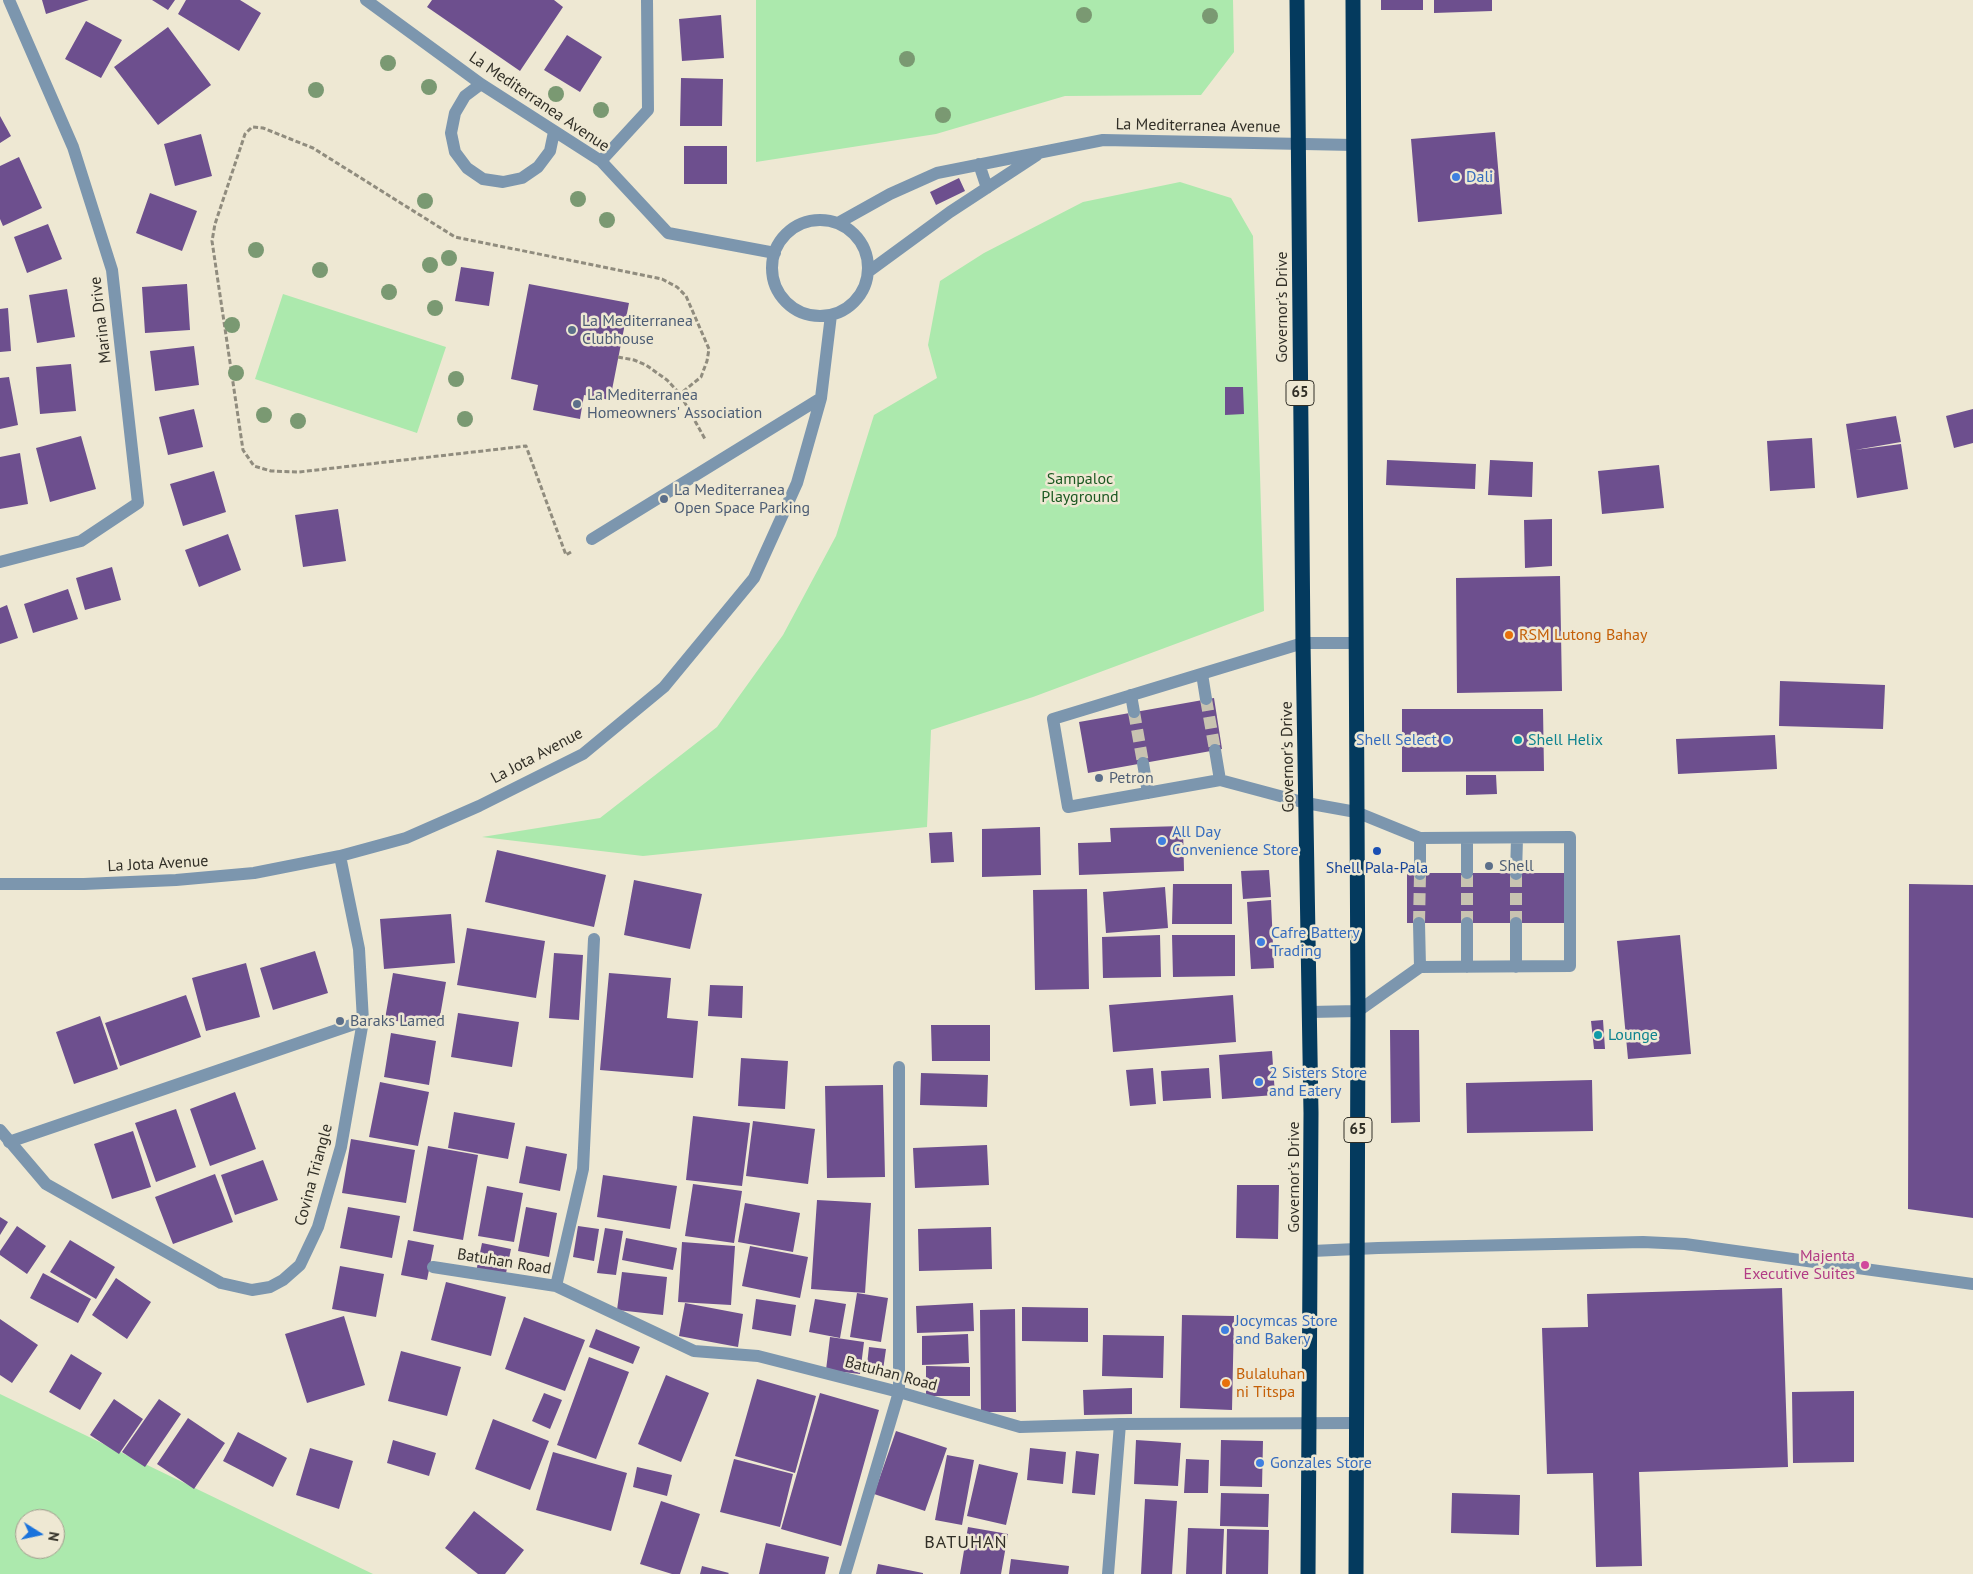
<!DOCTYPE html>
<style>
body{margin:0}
#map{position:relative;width:1973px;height:1574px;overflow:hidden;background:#eee8d3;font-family:"PT Sans",sans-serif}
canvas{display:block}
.north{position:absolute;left:15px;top:1509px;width:50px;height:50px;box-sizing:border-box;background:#eee8d3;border:1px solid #a29e8e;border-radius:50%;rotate:100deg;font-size:14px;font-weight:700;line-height:20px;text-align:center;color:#312f27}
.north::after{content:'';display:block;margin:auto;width:18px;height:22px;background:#1a73dc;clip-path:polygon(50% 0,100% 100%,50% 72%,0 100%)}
</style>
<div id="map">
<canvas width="1973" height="1574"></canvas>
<div class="north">N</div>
</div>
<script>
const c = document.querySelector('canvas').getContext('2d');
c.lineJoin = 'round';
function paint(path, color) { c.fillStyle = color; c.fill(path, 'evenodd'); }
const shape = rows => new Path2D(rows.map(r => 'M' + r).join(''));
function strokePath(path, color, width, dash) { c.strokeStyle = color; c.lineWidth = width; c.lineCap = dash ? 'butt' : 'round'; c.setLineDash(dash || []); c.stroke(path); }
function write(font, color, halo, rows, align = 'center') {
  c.font = font + ' "PT Sans",sans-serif'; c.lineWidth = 5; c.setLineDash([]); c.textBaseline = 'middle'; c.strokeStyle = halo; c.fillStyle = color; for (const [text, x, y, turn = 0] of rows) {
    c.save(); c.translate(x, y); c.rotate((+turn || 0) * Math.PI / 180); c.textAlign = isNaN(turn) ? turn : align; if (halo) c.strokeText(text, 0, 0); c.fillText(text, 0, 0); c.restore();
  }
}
const green = shape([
 [756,0,1233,0,1234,52,1201,95,1065,96,936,134,756,162],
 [1180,182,1231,198,1253,236,1264,611,1033,697,931,730,927,827,643,856,482,837,600,818,717,727,783,635,836,536,874,415,937,378,928,345,940,281,984,253,1083,202],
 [283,294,446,347,417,433,255,379],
 [0,1394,373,1574,0,1574],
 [25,1519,55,1519,55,1549,25,1549]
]);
const building = shape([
 [42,0,89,0,46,14],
 [152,0,175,0,168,10],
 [186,0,240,0,261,13,239,51,178,14],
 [432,0,554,0,563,7,520,71,427,7],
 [1381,0,1423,0,1423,10,1381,10],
 [1434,0,1492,0,1492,11,1434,13],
 [721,15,724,58,682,61,679,19],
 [86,21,122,40,101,78,65,59],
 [168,27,211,85,158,125,114,67],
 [567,35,602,57,580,92,544,70],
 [681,78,723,79,722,126,680,126],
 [0,116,11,136,0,143],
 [1495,132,1502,214,1418,222,1411,139],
 [201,134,212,176,175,186,164,144],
 [684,146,727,146,727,184,684,184],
 [19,157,42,208,3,226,0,219,0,166],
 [959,178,965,191,936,205,930,192],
 [150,193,197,211,182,251,136,233],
 [48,224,62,259,27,273,14,237],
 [461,267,494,272,489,306,455,301],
 [187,284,190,330,145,333,142,287],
 [529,284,629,303,610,400,584,395,580,419,533,410,538,385,511,379],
 [67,289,75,337,37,343,29,295],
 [8,308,11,351,0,352,0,309],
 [194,346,199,385,155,391,150,351],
 [71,364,76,411,40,414,36,367],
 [9,377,18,425,0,429,0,378],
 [1225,387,1243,387,1244,414,1225,415],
 [194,409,203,447,168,455,159,417],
 [1973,409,1973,443,1954,448,1946,416],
 [1896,416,1901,442,1855,450,1901,444,1908,489,1857,498,1846,424],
 [81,436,96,489,50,502,36,448],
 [1812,438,1815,488,1770,491,1767,441],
 [20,453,28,504,0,509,0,457],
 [1387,460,1476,464,1475,489,1386,485],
 [1490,460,1533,462,1532,497,1488,495],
 [1659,465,1664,508,1602,514,1598,471],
 [214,471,226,512,183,526,170,484],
 [338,509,346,561,303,567,295,515],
 [1552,519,1552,566,1525,568,1524,520],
 [228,534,241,570,199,587,185,550],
 [112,567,121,600,85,610,76,578],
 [1560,576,1562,691,1457,693,1456,578],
 [68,589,78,619,33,633,24,604],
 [7,605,18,638,0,644,0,608],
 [1780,681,1885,685,1883,729,1779,726],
 [1214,698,1222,749,1088,773,1079,722],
 [1402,709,1543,709,1544,771,1402,772],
 [1775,735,1777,769,1678,774,1676,739],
 [1466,775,1496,775,1497,794,1466,795],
 [1183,826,1184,871,1079,875,1078,843,1111,842,1110,828],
 [1040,827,1041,875,982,877,982,829],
 [952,832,954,862,931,863,929,833],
 [497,850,606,875,594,927,485,902],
 [1269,870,1271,897,1243,899,1241,871],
 [1407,873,1566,873,1566,923,1407,923],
 [634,880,702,894,690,949,624,935],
 [1173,884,1232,884,1232,924,1172,924],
 [1909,884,1973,885,1973,1218,1908,1209],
 [1165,887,1168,928,1106,933,1103,892],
 [1087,889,1089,989,1035,990,1033,890],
 [1271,900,1274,968,1251,969,1247,902],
 [451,914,455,963,384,969,380,919],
 [467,928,545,941,536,998,457,985],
 [1160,935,1161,977,1103,978,1102,937],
 [1172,935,1235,935,1235,976,1173,977],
 [1680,935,1691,1054,1628,1059,1617,941],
 [315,951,328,993,273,1010,260,968],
 [554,953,583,955,579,1020,549,1018],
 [246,963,260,1017,206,1031,192,978],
 [393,973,446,982,438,1028,385,1019],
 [609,973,671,978,667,1018,698,1021,693,1078,600,1070],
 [710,985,743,986,742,1018,708,1016],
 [186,995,201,1037,120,1066,105,1023],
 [1233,995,1236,1042,1113,1052,1109,1005],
 [458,1013,519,1022,512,1067,451,1057],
 [100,1016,118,1069,74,1084,56,1032],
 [1603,1020,1605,1049,1594,1049,1591,1021],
 [931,1025,990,1025,990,1061,932,1061],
 [1390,1030,1419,1030,1420,1122,1391,1123],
 [391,1033,436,1041,429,1085,384,1077],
 [1272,1051,1275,1095,1222,1099,1219,1055],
 [741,1058,788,1061,785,1109,738,1106],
 [1153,1068,1156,1104,1130,1106,1126,1070],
 [1209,1068,1211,1098,1163,1101,1161,1071],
 [921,1073,988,1075,987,1107,920,1105],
 [1592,1080,1593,1131,1467,1133,1466,1083],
 [380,1082,429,1092,418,1146,369,1137],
 [883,1085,885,1177,827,1178,825,1086],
 [235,1092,256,1149,210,1166,190,1109],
 [176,1109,196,1167,156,1182,135,1123],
 [454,1112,515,1123,508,1159,448,1148],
 [693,1116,750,1123,742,1186,686,1180],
 [753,1121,815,1129,808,1184,746,1176],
 [133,1131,151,1187,112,1199,94,1144],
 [351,1139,415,1150,406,1203,342,1193],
 [987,1145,989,1185,915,1188,913,1148],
 [428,1146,478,1155,463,1240,413,1231],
 [526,1146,567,1154,560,1191,519,1183],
 [263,1160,278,1200,235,1215,221,1175],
 [215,1174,233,1222,173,1244,155,1197],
 [603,1175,677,1186,670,1229,597,1217],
 [693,1184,742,1191,734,1243,685,1236],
 [1237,1185,1279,1185,1278,1239,1236,1238],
 [487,1186,523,1193,514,1242,478,1236],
 [817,1200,871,1203,865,1293,811,1289],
 [745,1203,800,1213,793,1252,738,1242],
 [348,1207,400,1216,392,1258,340,1248],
 [526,1207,557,1213,549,1257,518,1251],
 [0,1217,8,1222,0,1235],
 [17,1226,46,1246,27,1274,0,1255,0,1251],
 [578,1226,599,1229,594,1261,573,1257],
 [991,1227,992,1269,919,1271,918,1229],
 [605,1228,623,1231,616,1275,597,1273],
 [626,1238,677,1248,673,1270,622,1260],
 [70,1240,115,1267,96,1299,50,1272],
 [408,1240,434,1245,427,1280,401,1275],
 [682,1242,735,1246,731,1305,678,1302],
 [482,1243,511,1249,505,1278,476,1272],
 [750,1246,808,1257,800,1298,742,1286],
 [340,1266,384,1274,376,1317,332,1309],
 [622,1272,667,1277,663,1315,617,1310],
 [43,1273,91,1299,78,1323,30,1298],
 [116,1278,151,1302,127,1339,92,1315],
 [446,1282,506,1297,491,1356,431,1340],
 [1782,1288,1788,1467,1639,1472,1642,1566,1596,1567,1593,1473,1547,1474,1542,1328,1588,1327,1587,1294],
 [857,1293,888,1298,881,1342,850,1337],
 [756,1299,796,1305,791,1336,752,1329],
 [815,1299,846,1304,840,1338,809,1332],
 [685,1303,743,1314,738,1347,679,1336],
 [973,1303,974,1331,917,1333,916,1306],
 [1022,1307,1088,1308,1088,1342,1022,1341],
 [1015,1309,1016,1412,981,1412,980,1310],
 [1182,1315,1234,1316,1232,1410,1180,1408],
 [344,1316,365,1385,307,1403,285,1334],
 [524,1317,585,1340,565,1391,505,1369],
 [0,1319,38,1345,12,1383,0,1375],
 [596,1329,640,1347,633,1364,589,1347],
 [968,1334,969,1363,922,1365,922,1336],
 [1103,1335,1164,1336,1163,1378,1102,1376],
 [830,1337,864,1342,860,1374,826,1370],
 [869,1347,886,1349,882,1377,866,1374],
 [401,1351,461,1367,447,1416,388,1401],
 [71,1354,102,1373,80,1410,49,1392],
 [589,1357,629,1372,596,1459,557,1445],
 [926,1366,970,1367,970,1396,926,1396],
 [666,1375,709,1393,681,1462,638,1444],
 [757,1379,816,1396,795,1473,735,1456],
 [1132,1388,1132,1414,1084,1415,1083,1390],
 [1854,1391,1854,1462,1793,1463,1792,1392],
 [544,1393,562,1400,550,1429,532,1421],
 [820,1393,879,1410,841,1546,781,1529],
 [114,1399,143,1419,119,1454,90,1435],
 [159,1399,181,1414,145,1467,122,1452],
 [188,1418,225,1443,194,1489,157,1464],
 [493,1419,549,1441,530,1490,475,1469],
 [896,1431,947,1448,925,1511,874,1494],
 [238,1432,287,1458,273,1487,223,1461],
 [393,1440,436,1453,429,1476,387,1463],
 [1136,1440,1181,1443,1178,1486,1134,1484],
 [1221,1440,1263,1441,1262,1487,1220,1486],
 [310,1448,353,1461,339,1509,296,1495],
 [1030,1448,1066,1452,1063,1484,1027,1480],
 [1076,1451,1099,1454,1095,1495,1072,1493],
 [553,1452,627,1473,611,1531,536,1510],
 [947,1455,974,1460,962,1525,935,1520],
 [734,1459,793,1474,780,1527,720,1512],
 [1186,1459,1209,1460,1208,1493,1184,1493],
 [979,1464,1018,1473,1006,1525,967,1516],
 [637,1467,672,1475,667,1496,633,1487],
 [1221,1493,1269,1494,1268,1527,1220,1526],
 [1452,1493,1520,1495,1519,1535,1451,1533],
 [1145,1499,1177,1501,1172,1574,1141,1574],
 [661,1501,700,1514,680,1574,672,1574,640,1564],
 [474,1511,524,1550,505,1574,478,1574,445,1548],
 [968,1527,1008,1534,1001,1574,960,1574],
 [1188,1528,1224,1529,1222,1574,1186,1574],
 [1227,1529,1269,1530,1268,1574,1226,1574],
 [766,1543,829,1557,825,1574,759,1574],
 [1011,1559,1069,1566,1068,1574,1009,1574],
 [878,1564,923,1573,923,1574,876,1574],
 [702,1566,729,1573,728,1574,700,1574]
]);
const minorTunnel = shape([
 [1206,699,1215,750],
 [1134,712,1143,763],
 [1419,923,1420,874],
 [1467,923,1467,873],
 [1516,923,1516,874]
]);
const path = shape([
 [618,357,634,360,646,365,667,380,680,394,705,439],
 [571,552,566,555,526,446,299,472,271,471,254,466,243,450,212,241,215,224,245,134,252,127,263,128,313,148,455,237,662,279,677,287,686,296,709,349,707,361,701,377,680,394]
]);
const minor = shape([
 [366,0,481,84,601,161,668,233,775,253],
 [481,84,465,96,455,113,451,133,455,152,467,168,483,179,503,182,522,178,538,167,550,151,554,132],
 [601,161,648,110,647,0],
 [979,164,987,188],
 '772 268a48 48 0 1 1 96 0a48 48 0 1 1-96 0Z',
 [838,223,890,194,937,173,1103,140,1354,145],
 [868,272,950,212,1037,155],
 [592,539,821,398],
 [0,562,81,541,138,503,112,270,73,147,9,0],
 [1202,674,1206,699],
 [1131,695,1134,712],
 [1215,750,1220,780],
 [1143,763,1148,793],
 [1467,838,1467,873],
 [1420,874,1420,838],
 [1516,874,1517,838],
 [0,884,84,884,176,880,254,873,340,856,406,838,479,806,583,754,664,687,754,578,797,483,821,398,831,315],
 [1419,923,1420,967],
 [1467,923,1467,967],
 [1516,923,1516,967],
 [1310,1012,1358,1011,1420,967,1570,966,1570,837,1420,838,1356,812,1306,803,1220,780,1068,807,1053,719,1303,643,1356,643],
 [0,1130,46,1184,221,1283,252,1290,270,1287,283,1280,300,1265,318,1227,341,1147,363,1021,359,949,340,856],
 [9,1142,363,1021],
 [1312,1251,1378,1248,1643,1242,1685,1244,1973,1284],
 [433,1267,556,1286,694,1351,758,1356,899,1392,1020,1427,1120,1424,1357,1423],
 [556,1286,583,1169,594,939],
 [845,1574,899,1392,899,1067],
 [1108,1574,1120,1424]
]);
const highway = shape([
 [1297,0,1303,643,1311,1113,1308,1574],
 [1353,0,1358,1011,1356,1574]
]);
const trees = [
 [1084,15],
 [1210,16],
 [907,59],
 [388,63],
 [429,87],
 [316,90],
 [556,94],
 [601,110],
 [943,115],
 [578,199],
 [425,201],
 [607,220],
 [256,250],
 [449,258],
 [430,265],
 [320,270],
 [389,292],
 [435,308],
 [232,325],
 [236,373],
 [456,379],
 [264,415],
 [465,419],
 [298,421]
];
const markers = [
 [1456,177,5,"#3f7fe0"],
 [572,330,5,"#5c6f8a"],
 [577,404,5,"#5c6f8a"],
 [664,499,5,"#5c6f8a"],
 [1509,635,5,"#e8710a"],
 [1447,740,5,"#3f7fe0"],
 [1518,740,5,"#0f9aa8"],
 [1099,778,5,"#5c6f8a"],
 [1162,841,5,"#3f7fe0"],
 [1377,851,5,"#1a4fb4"],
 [1489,866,5,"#5c6f8a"],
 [1261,942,5,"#3f7fe0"],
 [340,1021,5,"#5c6f8a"],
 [1598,1035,5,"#0f9aa8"],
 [1259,1082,5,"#3f7fe0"],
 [1865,1265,5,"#d1479c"],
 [1225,1330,5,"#3f7fe0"],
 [1226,1383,5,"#e8710a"],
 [1260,1463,5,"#3f7fe0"]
];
const shields = [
 [1300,393,28],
 [1358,1130,28]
];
const shieldNames = [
 ["65",1300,393],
 ["65",1358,1130]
];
const streetNames = [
 ["La Mediterranea Avenue",539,102,34],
 ["La Mediterranea Avenue",1198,126,1],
 ["Governor's Drive",1282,307,-90],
 ["Marina Drive",101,320,-97],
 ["La Jota Avenue",537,756,-28],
 ["Governor's Drive",1288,757,-91],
 ["La Jota Avenue",158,864,-3],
 ["Covina Triangle",314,1175,-75],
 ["Governor's Drive",1294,1177,-90],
 ["Batuhan Road",504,1262,9],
 ["Batuhan Road",891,1374,15]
];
const shopNames = [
 ["Dali",1466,177],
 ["Shell Select",1437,740,"right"],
 ["All Day",1172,832],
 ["Convenience Store",1172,850],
 ["Cafre Battery",1271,933],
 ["Trading",1271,951],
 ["2 Sisters Store",1269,1073],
 ["and Eatery",1269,1091],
 ["Jocymcas Store",1235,1321],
 ["and Bakery",1235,1339],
 ["Gonzales Store",1270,1463]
];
const serviceNames = [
 ["La Mediterranea",582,321],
 ["Clubhouse",582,339],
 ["La Mediterranea",587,395],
 ["Homeowners' Association",587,413],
 ["La Mediterranea",674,490],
 ["Open Space Parking",674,508],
 ["Petron",1109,778],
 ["Shell",1499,866],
 ["Baraks Lamed",350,1021]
];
const parkNames = [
 ["Sampaloc",1080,479],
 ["Playground",1080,497]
];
const foodNames = [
 ["RSM Lutong Bahay",1519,635],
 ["Bulaluhan",1236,1374],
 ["ni Titspa",1236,1392]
];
const cultureNames = [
 ["Shell Helix",1528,740],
 ["Lounge",1608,1035]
];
const transitNames = [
 ["Shell Pala-Pala",1377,868]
];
const hotelNames = [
 ["Majenta",1855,1256],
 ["Executive Suites",1855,1274]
];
const neighbourhoodNames = [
 ["BATUHAN",966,1543]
];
paint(green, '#ace9ad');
paint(building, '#6d4f8e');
strokePath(minorTunnel, '#c8c3b1', 12, [12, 6]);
strokePath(path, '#908c7e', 3, [5, 2.5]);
strokePath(minor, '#7c96ae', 12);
strokePath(highway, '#043a5e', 15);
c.fillStyle = '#7a9972';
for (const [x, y] of trees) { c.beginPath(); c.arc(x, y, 8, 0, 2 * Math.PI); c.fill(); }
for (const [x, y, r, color] of markers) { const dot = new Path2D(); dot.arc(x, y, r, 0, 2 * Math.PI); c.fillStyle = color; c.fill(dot); strokePath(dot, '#eee8d3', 2); }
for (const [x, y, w] of shields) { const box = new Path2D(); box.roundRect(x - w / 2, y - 12.5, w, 25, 4); c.fillStyle = '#eee8d3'; c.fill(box); strokePath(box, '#312f27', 1); }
write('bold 15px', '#312f27', null, shieldNames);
write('16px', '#312f27', '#eee8d3', streetNames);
write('16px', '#366cbe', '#eee8d3', shopNames, 'left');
write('16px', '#4e5e75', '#eee8d3', serviceNames, 'left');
write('16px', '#1c5922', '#eee8d3', parkNames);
write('16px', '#c56008', '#eee8d3', foodNames, 'left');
write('16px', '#0d838f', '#eee8d3', cultureNames, 'left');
write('16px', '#164399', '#eee8d3', transitNames);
write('16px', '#b23c85', '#eee8d3', hotelNames, 'right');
c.letterSpacing = '1px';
write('18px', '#312f27', '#eee8d3', neighbourhoodNames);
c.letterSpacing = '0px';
</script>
